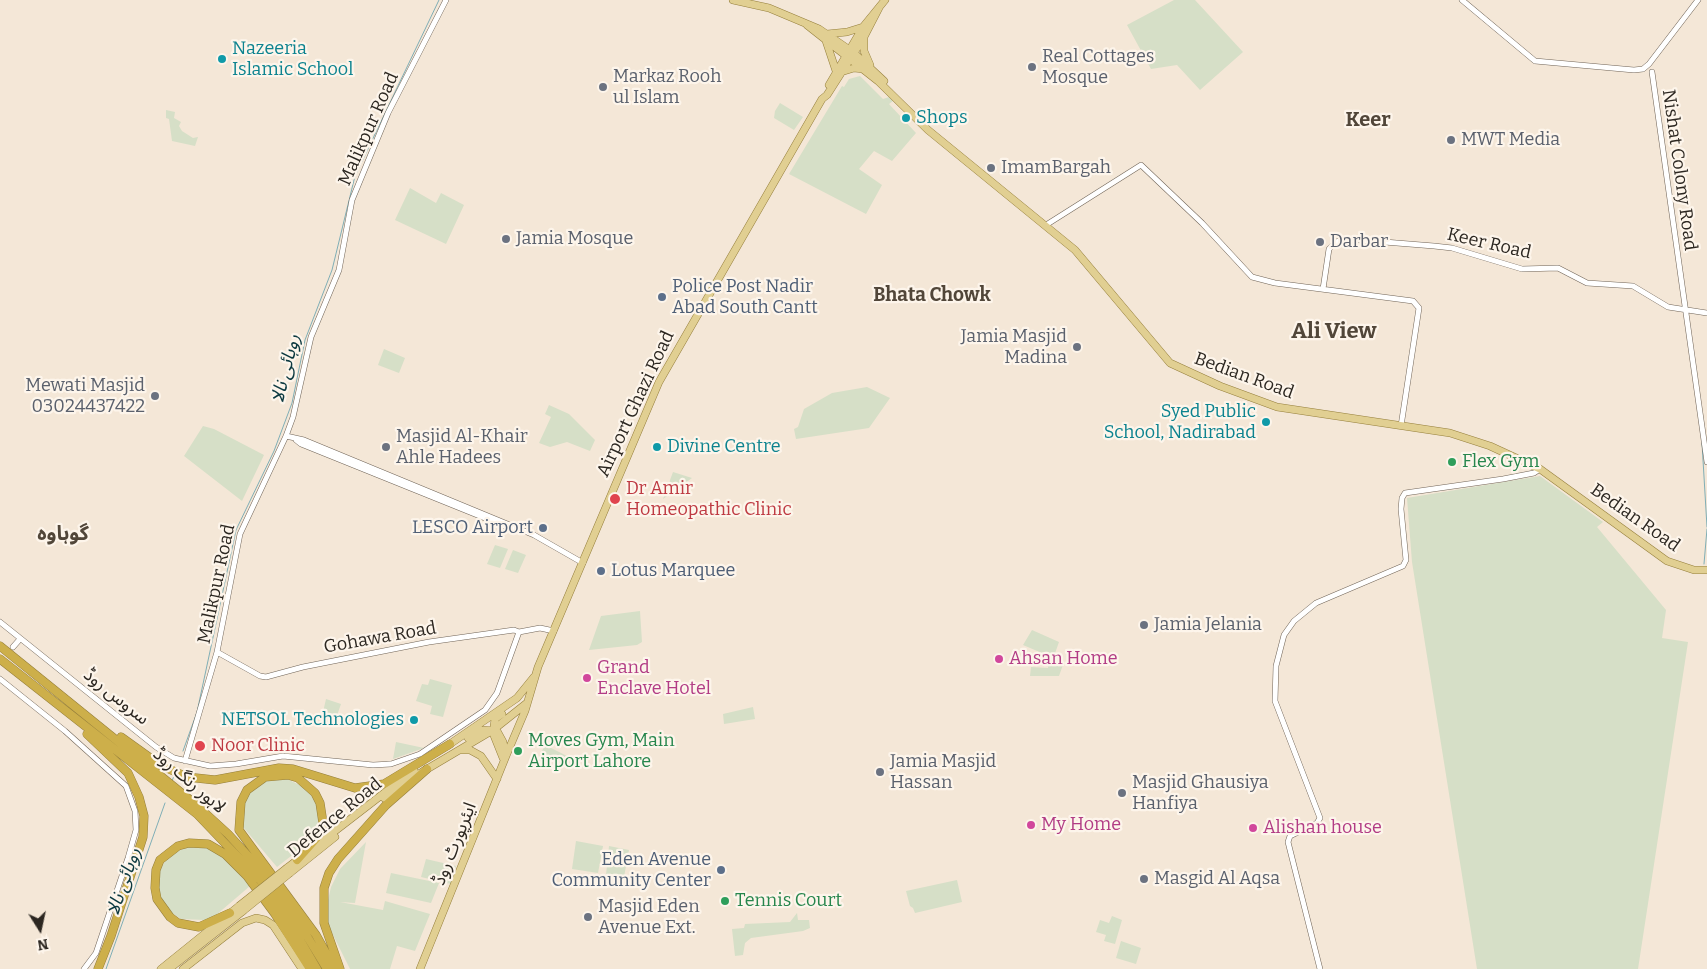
<!DOCTYPE html>
<meta charset="utf-8">
<style>
body{margin:0}
#map{position:relative;width:1707px;height:969px;overflow:hidden;background:#f4e7d7;font-family:Bitter,serif}
canvas{display:block}
.north{position:absolute;left:15px;top:904px;width:50px;height:50px;-webkit-text-stroke:4px #fdf5eb;paint-order:stroke;rotate:170deg;font-size:14px;font-weight:700;line-height:20px;text-align:center;color:#2c2721}
.north::after{content:'';display:block;margin:auto;width:18px;height:22px;background:#2c2721;clip-path:polygon(50% 0,100% 100%,50% 72%,0 100%)}
</style>
<div id="map">
<canvas width="1707" height="969"></canvas>
<div class="north">N</div>
</div>
<script>
const c = document.querySelector('canvas').getContext('2d');
c.lineJoin = 'round';
function paint(path, color) { c.fillStyle = color; c.fill(path, 'evenodd'); }
const shape = rows => new Path2D(rows.map(r => 'M' + r).join(''));
function strokePath(path, color, width, dash) { c.strokeStyle = color; c.lineWidth = width; c.lineCap = dash ? 'butt' : 'round'; c.setLineDash(dash || []); c.stroke(path); }
function write(font, color, halo, rows, align = 'center') {
  c.font = font + ' Bitter,"Noto Sans Arabic",serif'; c.lineWidth = 4.5; c.setLineDash([]); c.textBaseline = 'middle'; c.strokeStyle = halo; c.fillStyle = color; for (const [text, x, y, turn = 0] of rows) {
    c.save(); c.translate(x, y); c.rotate((+turn || 0) * Math.PI / 180); c.textAlign = isNaN(turn) ? turn : align; if (halo) c.strokeText(text, 0, 0); c.fillText(text, 0, 0); c.restore();
  }
}
const green = shape([
 [1174,0,1195,0,1243,52,1200,90,1177,65,1151,69,1127,25],
 [860,76,883,99,889,97,893,101,889,104,916,133,892,161,874,151,859,169,882,185,866,214,789,174,842,86,844,87,849,79],
 [780,103,803,117,794,130,774,118,775,111],
 [166,110,175,112,174,118,181,122,179,126,182,131,193,138,198,137,195,146,172,141,169,119,166,118],
 [410,188,436,203,441,193,464,205,446,244,395,220],
 [384,349,405,358,399,373,378,365],
 [867,387,890,398,869,428,796,439,794,429,798,427,804,409,832,393],
 [549,405,569,414,595,440,590,451,567,442,550,447,539,443,551,417,545,414],
 [203,426,214,429,264,455,242,501,184,456],
 [673,472,692,478,663,499],
 [1540,476,1603,522,1597,527,1666,610,1662,638,1688,642,1638,969,1477,969,1412,562,1407,498],
 [495,545,508,549,500,568,487,564],
 [513,550,526,555,518,573,505,569],
 [640,611,642,642,637,645,589,650,601,616],
 [1032,630,1059,642,1053,659,1064,662,1059,676,1030,676,1031,667,1048,668,1049,656,1023,645],
 [430,679,452,685,443,717,430,714,432,706,416,701,422,684,428,685],
 [326,699,341,704,334,724,321,721],
 [753,707,755,719,724,724,723,714],
 [396,742,424,748,393,759],
 [545,745,569,757,569,758,537,761],
 [287,779,306,788,315,801,319,816,316,831,309,842,277,867,243,827,244,801,253,788,265,781],
 [576,841,603,846,598,873,572,869],
 [366,842,355,903,340,902,383,910,385,901,430,914,415,951,397,946,390,969,350,969,328,925,328,900,331,887,340,869],
 [190,846,207,846,222,854,250,886,215,916,205,920,181,919,169,911,161,899,158,887,159,873,164,863,171,854],
 [609,846,629,850,624,877,606,875],
 [426,859,456,866,451,884,421,877],
 [391,873,439,883,431,903,386,893],
 [957,880,962,902,915,913,913,908,910,906,906,891],
 [797,913,798,920,809,920,810,928,803,931,751,938,745,943,743,955,735,956,732,929,744,928,745,924,790,922],
 [1112,916,1122,920,1115,944,1104,941,1106,935,1096,932,1100,920,1109,923],
 [1121,941,1141,948,1136,964,1116,958]
]);
const stream = shape([
 [1702,443,1707,527],
 [1704,564,1707,529],
 [183,751,197,712,236,530,274,451,292,403,305,340,332,270,355,176,439,0],
 [172,781,174,776],
 [106,969,165,803]
]);
const minor = shape([
 [1462,0,1535,61,1634,70,1643,69,1649,64,1698,0],
 [1652,72,1707,462],
 [1046,225,1141,165,1202,223,1252,277,1275,283,1413,301,1419,308,1401,426],
 [1323,289,1329,249,1336,242,1347,239,1434,246,1452,248,1522,269,1558,268,1587,283,1633,286,1668,307,1707,313],
 [286,436,304,440,534,535,583,563],
 [296,440,301,444,512,529],
 [0,622,156,747,174,758,210,766,236,764,283,756,373,765,391,764,420,754,485,710,497,693,519,632],
 [13,647,20,639],
 [217,652,260,676,266,677,303,667,429,642,514,630,519,632,540,628,554,631],
 [0,679,65,731,126,786,135,811,136,830,128,858,96,953,84,969],
 [185,761,217,652,240,534,286,436,293,417,311,337,339,270,352,200,388,113,446,0],
 [1320,969,1288,842,1290,836,1317,823,1320,818,1275,701,1276,666,1284,635,1294,621,1316,603,1403,566,1406,560,1401,509,1402,498,1405,493,1503,479,1534,473,1540,469]
]);
const major = shape([
 [733,0,769,8,819,29,854,53,884,81],
 [807,25,878,81,928,130,1075,250,1170,363,1220,386,1277,407,1450,433,1490,446,1540,469,1667,561,1694,570,1707,570],
 [827,34,847,32,863,27],
 [864,37,864,51,870,65],
 [826,41,836,71],
 [841,72,854,68,863,69],
 [829,85,863,27,885,0],
 [502,714,495,719,493,733,503,758],
 [447,746,517,698,534,677],
 [460,750,470,750,481,756,497,779],
 [506,756,525,711,538,667,659,382,822,99,827,95,864,37,879,8],
 [384,798,412,778,493,730,527,703],
 [287,868,414,770],
 [290,873,335,837],
 [161,969,239,906],
 [169,969,243,911],
 [183,969,242,923,256,918,265,920,273,925,302,969],
 [420,969,506,756,503,742,497,731,481,730,468,738]
]);
const highway = shape([
 [0,646,194,803,228,834,260,869,299,923,327,969],
 [0,659,197,814,260,880,293,928,317,969],
 [87,734,128,773,139,797,144,816,143,837,111,936,98,969],
 [121,737,160,765,187,777,215,780,279,768,293,769,355,788,384,784,450,744],
 [297,860,321,833,323,823,320,803,315,793,298,778,288,775,265,777,247,790,241,802,239,830,316,935,335,969],
 [230,913,199,927,178,923,170,917,157,899,155,888,156,870,160,860,178,846,189,843,208,844,225,854,247,876,275,914,310,969],
 [340,969,324,923,324,888,329,873,338,859,386,805,427,769]
]);
const majorBridge = shape([
 [239,906,287,868],
 [243,911,290,873]
]);
const markers = [
 [222,59,5,"#0f9aa8"],
 [1032,67,5,"#6b7280"],
 [603,87,5,"#6b7280"],
 [906,118,5,"#0f9aa8"],
 [1451,140,5,"#6b7280"],
 [991,168,5,"#6b7280"],
 [506,239,5,"#6b7280"],
 [1320,242,5,"#6b7280"],
 [662,297,5,"#5c6f8a"],
 [1077,347,5,"#6b7280"],
 [155,396,5,"#6b7280"],
 [1266,422,5,"#0f9aa8"],
 [386,447,5,"#6b7280"],
 [657,447,5,"#0f9aa8"],
 [1452,462,5,"#2e9e5b"],
 [615,499,6,"#e0444e"],
 [543,528,5,"#5c6f8a"],
 [601,571,5,"#5c6f8a"],
 [1144,625,5,"#6b7280"],
 [999,659,5,"#d1479c"],
 [587,678,5,"#d1479c"],
 [414,720,5,"#0f9aa8"],
 [200,746,6,"#e0444e"],
 [518,751,5,"#2e9e5b"],
 [880,772,5,"#6b7280"],
 [1122,793,5,"#6b7280"],
 [1031,825,5,"#d1479c"],
 [1253,828,5,"#d1479c"],
 [721,870,5,"#5c6f8a"],
 [1144,879,5,"#6b7280"],
 [725,901,5,"#2e9e5b"],
 [588,917,5,"#6b7280"]
];
const cultureNames = [
 ["Nazeeria",232,49],
 ["Islamic School",232,70],
 ["Shops",916,118],
 ["Syed Public",1256,412,"right"],
 ["School, Nadirabad",1256,433,"right"],
 ["Divine Centre",667,447],
 ["NETSOL Technologies",404,720,"right"]
];
const worshipNames = [
 ["Real Cottages",1042,57],
 ["Mosque",1042,78],
 ["Markaz Rooh",613,77],
 ["ul Islam",613,98],
 ["MWT Media",1461,140],
 ["ImamBargah",1001,168],
 ["Jamia Mosque",516,239],
 ["Darbar",1330,242],
 ["Jamia Masjid",1067,337,"right"],
 ["Madina",1067,358,"right"],
 ["Mewati Masjid",145,386,"right"],
 ["03024437422",145,407,"right"],
 ["Masjid Al-Khair",396,437],
 ["Ahle Hadees",396,458],
 ["Jamia Jelania",1154,625],
 ["Jamia Masjid",890,762],
 ["Hassan",890,783],
 ["Masjid Ghausiya",1132,783],
 ["Hanfiya",1132,804],
 ["Masgid Al Aqsa",1154,879],
 ["Masjid Eden",598,907],
 ["Avenue Ext.",598,928]
];
const streetNames = [
 ["Malikpur Road",369,129,-66],
 ["Nishat Colony Road",1679,170,82],
 ["Keer Road",1489,244,13],
 ["Bedian Road",1244,376,20],
 ["Airport Ghazi Road",636,404,-65],
 ["Bedian Road",1635,518,35],
 ["Malikpur Road",217,584,-78],
 ["Gohawa Road",380,638,-10],
 ["سروس روڈ",116,697,39],
 ["لاہور رنگ روڈ",189,781,41],
 ["Defence Road",335,818,-39],
 ["ایئرپورٹ روڈ",455,844,-68]
];
const serviceNames = [
 ["Police Post Nadir",672,287],
 ["Abad South Cantt",672,308],
 ["LESCO Airport",533,528,"right"],
 ["Lotus Marquee",611,571],
 ["Eden Avenue",711,860,"right"],
 ["Community Center",711,881,"right"]
];
const leisureNames = [
 ["Flex Gym",1462,462],
 ["Moves Gym, Main",528,741],
 ["Airport Lahore",528,762],
 ["Tennis Court",735,901]
];
const healthNames = [
 ["Dr Amir",626,489],
 ["Homeopathic Clinic",626,510],
 ["Noor Clinic",211,746]
];
const hotelNames = [
 ["Ahsan Home",1009,659],
 ["Grand",597,668],
 ["Enclave Hotel",597,689],
 ["My Home",1041,825],
 ["Alishan house",1263,828]
];
const neighbourhoodNames = [
 ["Bhata Chowk",932,296]
];
const waterNames = [
 ["روہائی نالا",286,369,-76],
 ["روہائی نالا",124,882,-71]
];
const quarterNames = [
 ["Keer",1368,120],
 ["گوہاوہ",63,534]
];
const districtNames = [
 ["Ali View",1334,332]
];
paint(green, '#d6dfc7');
strokePath(stream, '#7faeb6', 1);
strokePath(minor, '#706457', 6);
strokePath(major, '#957f3c', 8);
strokePath(highway, '#957f3c', 9);
strokePath(minor, '#fff', 5);
strokePath(major, '#e1cf92', 7);
strokePath(highway, '#cdaf4a', 8);
strokePath(majorBridge, '#957f3c', 8, []);
strokePath(majorBridge, '#e1cf92', 7);
for (const [x, y, r, color] of markers) { const dot = new Path2D(); dot.arc(x, y, r, 0, 2 * Math.PI); c.fillStyle = color; c.fill(dot); strokePath(dot, '#fdf5eb', 2); }
write('18px', '#0d838f', '#fdf5eb', cultureNames, 'left');
write('18px', '#5b616d', '#fdf5eb', worshipNames, 'left');
write('18px', '#2c2721', '#fdf5eb', streetNames);
write('18px', '#4e5e75', '#fdf5eb', serviceNames, 'left');
write('18px', '#27864d', '#fdf5eb', leisureNames, 'left');
write('18px', '#be3a42', '#fdf5eb', healthNames, 'left');
write('18px', '#b23c85', '#fdf5eb', hotelNames, 'left');
write('bold 19px', '#514639', '#fdf5eb', neighbourhoodNames);
write('italic 19px', '#0c3940', '#fdf5eb', waterNames);
write('bold 20px', '#514639', '#fdf5eb', quarterNames);
write('bold 22px', '#514639', '#fdf5eb', districtNames);
</script>
